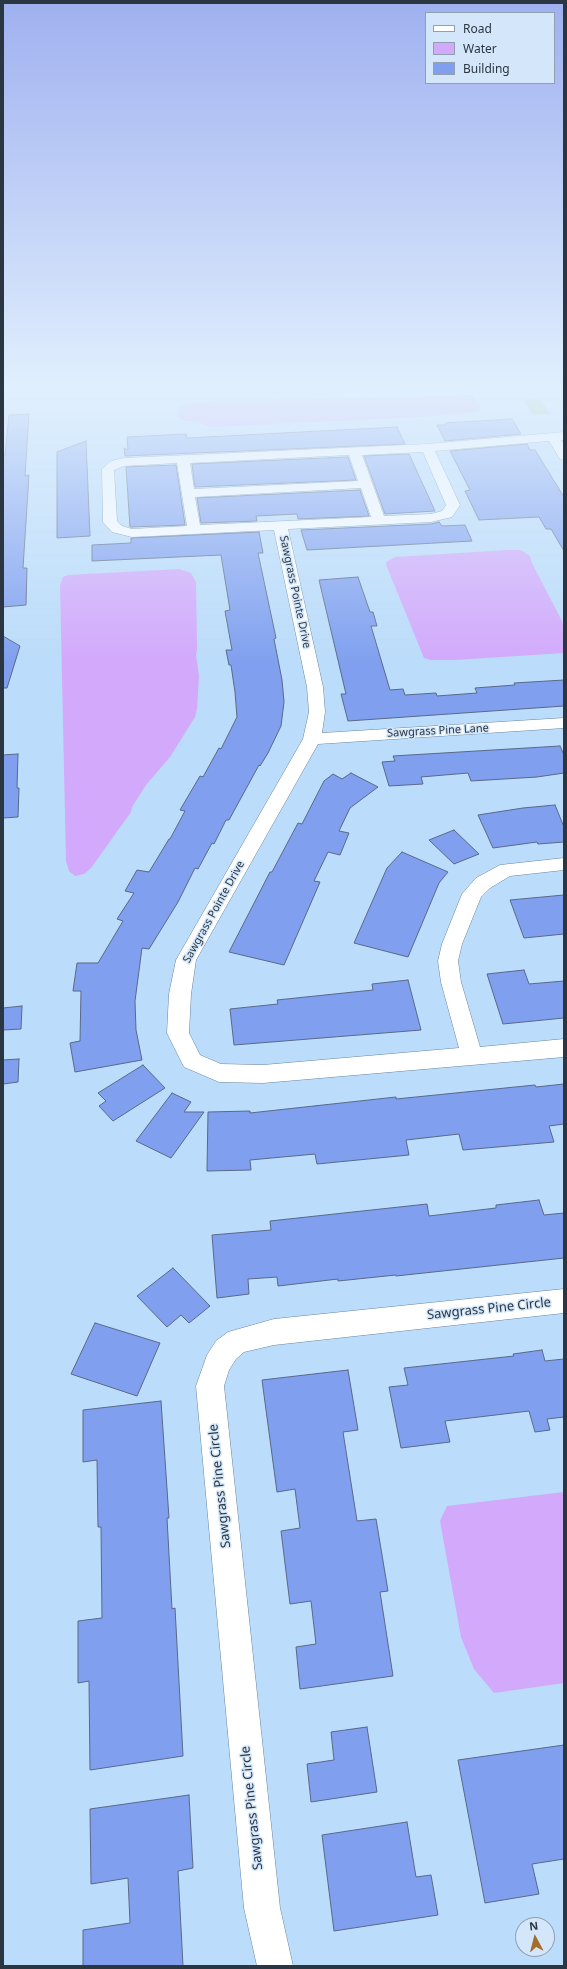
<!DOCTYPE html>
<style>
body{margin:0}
#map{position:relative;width:567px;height:1969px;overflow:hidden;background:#bbdcfa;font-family:"Noto Sans",sans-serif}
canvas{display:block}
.frame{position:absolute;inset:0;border:4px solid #2a3642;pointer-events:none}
.legend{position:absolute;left:425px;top:12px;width:130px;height:72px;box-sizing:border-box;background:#d4e7fa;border:1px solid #90a0b0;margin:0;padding:5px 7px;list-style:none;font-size:12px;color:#2a3642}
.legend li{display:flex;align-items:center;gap:8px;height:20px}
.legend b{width:20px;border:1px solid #90a0b0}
.north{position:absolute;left:515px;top:1917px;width:40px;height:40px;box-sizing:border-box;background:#d4e7fa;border:1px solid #90a0b0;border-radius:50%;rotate:353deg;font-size:11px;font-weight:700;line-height:16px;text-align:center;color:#2a3642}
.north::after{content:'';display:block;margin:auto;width:14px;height:18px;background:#a46c2a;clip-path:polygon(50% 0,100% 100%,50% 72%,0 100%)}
</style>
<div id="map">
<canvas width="567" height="1969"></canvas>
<div class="frame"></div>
<ul class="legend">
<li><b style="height:5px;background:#fff"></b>Road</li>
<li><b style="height:11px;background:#d2a9fb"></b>Water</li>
<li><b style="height:11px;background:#80a0ef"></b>Building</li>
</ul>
<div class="north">N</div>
</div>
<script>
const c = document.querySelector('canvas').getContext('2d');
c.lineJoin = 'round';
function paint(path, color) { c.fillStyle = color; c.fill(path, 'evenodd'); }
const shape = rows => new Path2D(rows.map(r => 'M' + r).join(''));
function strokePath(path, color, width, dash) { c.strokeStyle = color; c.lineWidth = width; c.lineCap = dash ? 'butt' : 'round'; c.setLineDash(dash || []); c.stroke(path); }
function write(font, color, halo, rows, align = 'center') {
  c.font = font + ' "Noto Sans",sans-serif'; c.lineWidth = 3; c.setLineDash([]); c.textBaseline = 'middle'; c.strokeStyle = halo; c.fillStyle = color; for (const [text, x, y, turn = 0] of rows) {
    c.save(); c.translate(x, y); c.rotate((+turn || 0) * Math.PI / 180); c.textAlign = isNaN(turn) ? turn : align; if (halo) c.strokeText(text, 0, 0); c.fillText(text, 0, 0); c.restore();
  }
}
const green = shape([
 [523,399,540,399,550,414,533,415]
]);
const water = shape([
 [469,395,473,396,480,406,481,409,478,412,421,417,212,427,193,421,185,421,180,419,178,415,180,406,193,402],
 [507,550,521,550,530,556,532,563,564,625,564,653,455,660,431,660,424,658,387,567,386,562,395,557],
 [179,569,191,573,196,582,197,649,196,655,199,676,197,709,195,717,170,757,146,785,132,807,131,812,91,868,84,874,75,876,69,871,66,861,60,585,63,577,68,575],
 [564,1492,564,1683,494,1693,474,1669,461,1637,440,1521,447,1506]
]);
const building = shape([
 [29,414,25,476,29,475,23,568,27,568,26,605,3,607,3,455,5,455,9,415,29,414],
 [512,419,521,434,445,441,437,425,446,425,446,423,512,419],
 [397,427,405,444,125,456,124,448,128,450,127,437,186,434,187,438,397,427],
 [86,441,90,536,57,538,57,452,86,441],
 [527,444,530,450,535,450,564,497,564,551,551,529,546,529,539,517,479,520,465,491,470,490,450,451,527,444],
 [409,454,435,511,385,514,364,456,409,454],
 [348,457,356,480,195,487,192,464,348,457],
 [176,465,185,525,130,527,126,467,176,465],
 [360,490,369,516,298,519,297,514,256,516,257,521,201,523,197,498,360,490],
 [439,522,442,526,465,525,472,541,307,550,301,530,431,524,439,522],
 [259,532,263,553,258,553,276,638,274,639,282,680,284,702,281,726,268,753,260,766,259,765,229,820,226,820,214,844,212,843,198,869,195,868,178,902,149,949,142,948,135,1001,136,1030,142,1060,75,1072,70,1043,80,1041,81,991,73,991,77,963,98,963,123,921,117,919,134,893,125,891,137,870,149,872,169,839,170,839,185,811,180,810,200,776,203,777,219,748,221,749,237,717,235,692,231,665,229,665,226,650,232,650,225,611,230,610,221,555,92,561,92,545,131,543,131,538,259,532],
 [358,577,370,612,373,612,377,626,371,626,390,690,403,689,405,695,436,693,437,696,477,693,475,688,515,685,514,683,564,680,564,706,348,721,341,694,346,694,319,580,358,577],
 [3,636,20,646,7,688,3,688,3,636],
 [560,746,564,755,564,773,537,777,471,781,468,773,421,777,423,784,389,786,382,762,395,761,393,756,560,746],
 [18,754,17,788,19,788,18,817,3,818,3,755,18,754],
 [351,773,378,787,350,808,339,831,349,833,340,855,328,852,314,881,320,882,284,965,229,952,270,872,272,872,298,823,302,824,324,781,333,774,342,779,351,773],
 [555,805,564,827,564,842,538,844,537,842,493,848,478,815,523,808,555,805],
 [454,830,479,854,454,864,429,840,454,830],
 [402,852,448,872,439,883,408,957,354,943,387,868,402,852],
 [564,895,564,934,524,938,510,900,564,895],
 [524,970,529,984,564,981,564,1018,503,1024,487,974,524,970],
 [408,980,421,1030,234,1045,230,1009,278,1004,277,1000,373,990,372,984,408,980],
 [22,1006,21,1029,3,1030,3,1008,22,1006],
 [19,1059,18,1082,3,1084,3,1060,19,1059],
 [143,1065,165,1088,113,1121,99,1106,106,1101,98,1093,143,1065],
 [564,1084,564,1124,549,1126,554,1142,463,1150,459,1134,406,1140,409,1155,317,1164,315,1154,250,1160,251,1170,207,1171,208,1112,250,1111,250,1113,396,1097,396,1099,535,1085,536,1087,564,1084],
 [172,1093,191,1102,184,1112,204,1112,171,1158,136,1141,172,1093],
 [539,1200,544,1215,564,1213,564,1258,396,1276,396,1275,338,1281,338,1279,278,1286,277,1277,248,1279,249,1294,217,1298,212,1235,271,1230,270,1221,427,1204,429,1216,496,1208,496,1205,539,1200],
 [173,1268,210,1306,189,1323,181,1315,167,1327,137,1296,173,1268],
 [95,1323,160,1343,137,1396,71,1374,95,1323],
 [542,1350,545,1361,564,1359,564,1417,547,1419,550,1430,535,1432,529,1411,445,1421,450,1442,401,1448,389,1387,408,1385,404,1368,514,1356,513,1354,542,1350],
 [348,1370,358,1430,343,1432,357,1521,376,1519,388,1591,380,1592,393,1676,300,1689,296,1647,316,1644,311,1601,290,1604,281,1531,300,1528,295,1489,277,1492,262,1380,348,1370],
 [161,1401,169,1518,167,1518,172,1609,175,1608,183,1756,90,1770,89,1681,78,1683,78,1621,102,1618,101,1527,98,1527,97,1460,83,1462,83,1410,161,1401],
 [367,1727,377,1792,311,1802,307,1764,334,1760,331,1732,367,1727],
 [564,1745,564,1859,532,1864,539,1894,485,1903,458,1760,564,1745],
 [189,1795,193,1868,178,1871,183,1966,83,1966,83,1930,130,1923,128,1878,91,1884,90,1809,189,1795],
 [407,1822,416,1877,431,1875,438,1915,334,1931,322,1835,407,1822]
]);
const minor = shape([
 [564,432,564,440,561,440,564,445,564,460,560,459,549,441,435,451,460,505,452,517,431,522,288,529,323,687,325,712,322,733,564,718,564,728,318,744,196,960,191,994,189,1033,200,1055,221,1064,263,1065,459,1048,441,982,438,961,442,944,462,894,476,878,500,865,564,858,564,870,510,876,490,888,481,897,462,944,458,961,461,982,480,1047,564,1039,564,1057,263,1083,219,1082,184,1067,167,1033,169,994,176,960,303,739,309,712,307,687,274,530,132,537,112,532,103,522,102,469,111,461,124,458,427,444,564,432],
 [423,452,446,505,442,511,431,514,384,516,362,455,423,452],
 [349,455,358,481,194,489,190,463,349,455],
 [177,463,187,526,132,529,122,526,117,521,114,470,124,466,177,463],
 [361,488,371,517,200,525,195,497,361,488],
 [564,1289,564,1313,274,1345,244,1352,236,1359,229,1370,224,1386,280,1908,293,1966,257,1966,244,1908,196,1386,207,1355,216,1341,228,1332,274,1319,564,1289]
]);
const streetNames = [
 ["Sawgrass Pointe Drive",295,592,78],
 ["Sawgrass Pine Lane",438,731,-3],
 ["Sawgrass Pointe Drive",214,912,-61]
];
const nearStreetnames = [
 ["Sawgrass Pine Circle",489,1309,-6],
 ["Sawgrass Pine Circle",220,1486,-96],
 ["Sawgrass Pine Circle",252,1808,-96]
];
paint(green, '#a5c27b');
paint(water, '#d2a9fb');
paint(building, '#80a0ef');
strokePath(building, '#5a6889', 1);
strokePath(minor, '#6886a2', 1);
paint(minor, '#fff');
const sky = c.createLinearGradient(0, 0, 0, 662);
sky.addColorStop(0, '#9fb0f0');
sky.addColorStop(0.58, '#e0effd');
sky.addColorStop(1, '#e0effd00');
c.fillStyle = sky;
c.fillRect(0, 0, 567, 662);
write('11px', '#2a3642', '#d4e7fa', streetNames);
write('13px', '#2a3642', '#d4e7fa', nearStreetnames);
</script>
